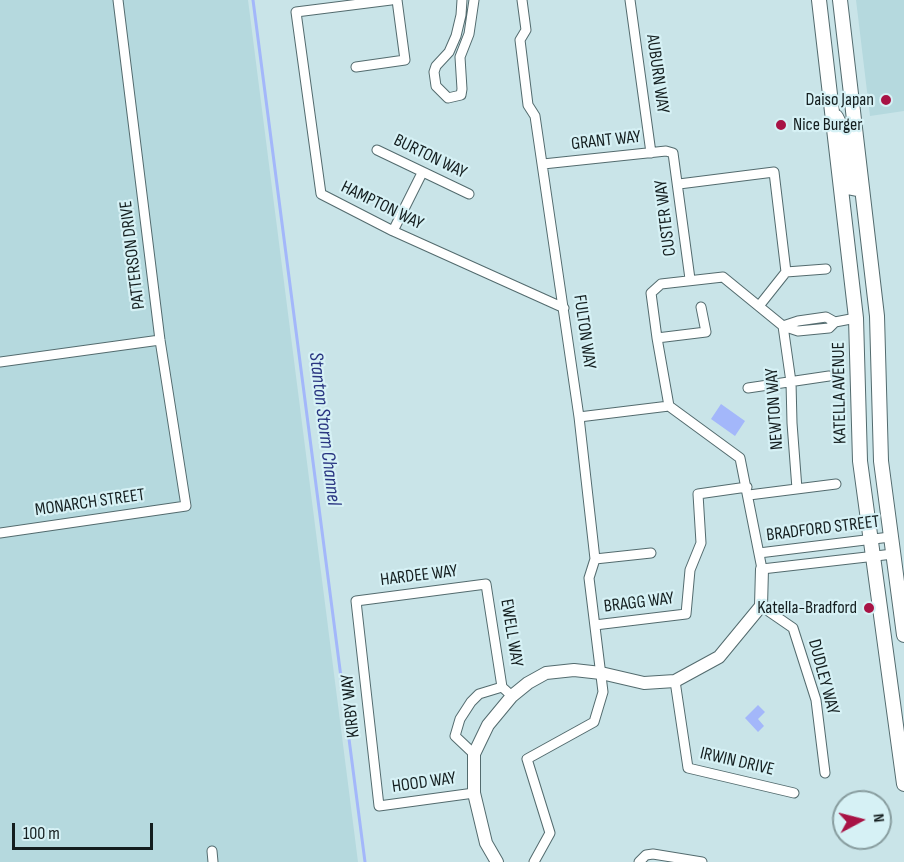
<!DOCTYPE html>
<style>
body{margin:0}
#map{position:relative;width:904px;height:862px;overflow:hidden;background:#c9e4e8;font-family:"Sofia Sans Condensed",sans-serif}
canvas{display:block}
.north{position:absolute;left:832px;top:790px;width:60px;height:60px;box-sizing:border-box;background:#d6f1f5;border:2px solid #889d9f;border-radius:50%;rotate:83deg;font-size:16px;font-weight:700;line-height:24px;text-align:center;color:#141e1f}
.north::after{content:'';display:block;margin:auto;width:21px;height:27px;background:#a81345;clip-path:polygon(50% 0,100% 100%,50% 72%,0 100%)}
.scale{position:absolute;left:12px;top:823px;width:141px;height:27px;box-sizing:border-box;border:3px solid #141e1f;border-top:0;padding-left:8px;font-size:18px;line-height:21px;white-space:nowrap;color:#141e1f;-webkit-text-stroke:4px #d6f1f5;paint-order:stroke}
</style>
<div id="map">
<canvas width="904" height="862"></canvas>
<div class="north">N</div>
<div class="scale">100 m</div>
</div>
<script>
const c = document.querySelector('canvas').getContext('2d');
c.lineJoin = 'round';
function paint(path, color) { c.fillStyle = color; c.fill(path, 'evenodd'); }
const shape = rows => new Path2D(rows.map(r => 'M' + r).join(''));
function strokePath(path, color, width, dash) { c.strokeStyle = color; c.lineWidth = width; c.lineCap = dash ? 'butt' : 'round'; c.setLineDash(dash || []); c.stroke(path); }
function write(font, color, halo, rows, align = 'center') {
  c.font = font + ' "Sofia Sans Condensed",sans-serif'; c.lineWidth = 4.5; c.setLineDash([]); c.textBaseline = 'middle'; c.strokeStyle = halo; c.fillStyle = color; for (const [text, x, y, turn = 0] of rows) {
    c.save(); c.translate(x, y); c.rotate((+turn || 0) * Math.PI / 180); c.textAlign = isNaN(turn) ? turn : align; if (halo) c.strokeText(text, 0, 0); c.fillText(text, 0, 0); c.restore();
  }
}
const built = shape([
 [0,0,248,0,358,862,0,862],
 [856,0,904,0,904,111,870,116]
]);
const water = shape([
 [721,404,745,421,735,436,711,419],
 [758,705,765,712,758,719,764,726,758,732,745,718]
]);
const stream = shape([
 [253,0,365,862]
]);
const street = shape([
 [391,0,296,12,321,194,393,231,564,308],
 [462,0,461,15,456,36,449,52,436,66,434,72,436,86,448,98,461,95,462,89,460,57,469,34,474,0],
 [522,0,526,30,520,40,528,105,535,116,579,417,595,559,589,578,603,692,594,722,527,759,550,833,534,862],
 [630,0,651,153],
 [356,67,405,60,397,0],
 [377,150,469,194],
 [543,164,666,151,673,153,690,279],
 [679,184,774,172,786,272,759,306],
 [393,231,422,173],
 [786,272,826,269],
 [856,318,835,322,829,328,798,331,783,326,723,277,661,284,651,293,657,338,669,406,740,458,762,569,893,554],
 [783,326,791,382,792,423,797,489],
 [783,326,798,321,826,317,835,322],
 [657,338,706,332,701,307],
 [0,362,160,340],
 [748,388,829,376],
 [579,417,669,406],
 [749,495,836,484],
 [0,533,186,506,160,340,118,0],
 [759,553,890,537],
 [595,559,651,553],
 [761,606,793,628,816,700,825,773],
 [595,625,686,614,690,570,701,543,698,494,747,487],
 [675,681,688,768,794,793],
 [474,754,455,736,460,719,471,702,479,694,502,687],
 [474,793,379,806,356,601,486,584,502,687,512,696],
 [212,851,213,862],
 [639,862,646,855,653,854,702,862]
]);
const secondary = shape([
 [497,862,486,843,474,793,474,754,488,725,512,696,528,683,546,673,574,670,601,673,644,683,675,681,719,657,761,606,762,569]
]);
const primary = shape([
 [819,0,856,318,860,461,904,784],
 [840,0,877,316,881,461,904,635],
 [836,117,844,133,852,188,862,190]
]);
const markers = [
 [886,100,6,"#a81345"],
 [781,125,6,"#a81345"],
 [869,608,6,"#a81345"]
];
const streetNames = [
 ["AUBURN WAY",657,74,82],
 ["GRANT WAY",606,141,-6],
 ["BURTON WAY",430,157,26],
 ["HAMPTON WAY",382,206,26],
 ["CUSTER WAY",666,218,-97],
 ["PATTERSON DRIVE",133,255,-97],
 ["FULTON WAY",584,332,82],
 ["KATELLA AVENUE",840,393,-91],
 ["NEWTON WAY",775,409,-94],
 ["MONARCH STREET",90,503,-8],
 ["BRADFORD STREET",823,529,-7],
 ["HARDEE WAY",419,576,-7],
 ["BRAGG WAY",639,603,-7],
 ["EWELL WAY",511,633,81],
 ["DUDLEY WAY",823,677,75],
 ["KIRBY WAY",351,706,-96],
 ["IRWIN DRIVE",737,762,13],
 ["HOOD WAY",424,783,-8]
];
const poiNames = [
 ["Daiso Japan",874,100],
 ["Nice Burger",793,125,"left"],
 ["Katella-Bradford",857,608]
];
const waterNames = [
 ["Stanton Storm Channel",324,429,83]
];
paint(built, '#b5d9de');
paint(water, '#a3b7fa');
strokePath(stream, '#a3b7fa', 3);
strokePath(street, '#536b6e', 11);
strokePath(secondary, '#536b6e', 14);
strokePath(primary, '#536b6e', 16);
strokePath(street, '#fff', 9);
strokePath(secondary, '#fff', 12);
strokePath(primary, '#fff', 14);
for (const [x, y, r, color] of markers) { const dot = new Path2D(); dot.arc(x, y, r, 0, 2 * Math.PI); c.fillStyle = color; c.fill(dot); strokePath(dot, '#d6f1f5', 2); }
write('18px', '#141e1f', '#d6f1f5', streetNames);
write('18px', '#141e1f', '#d6f1f5', poiNames, 'right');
write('italic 20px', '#293581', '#d6f1f5', waterNames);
</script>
